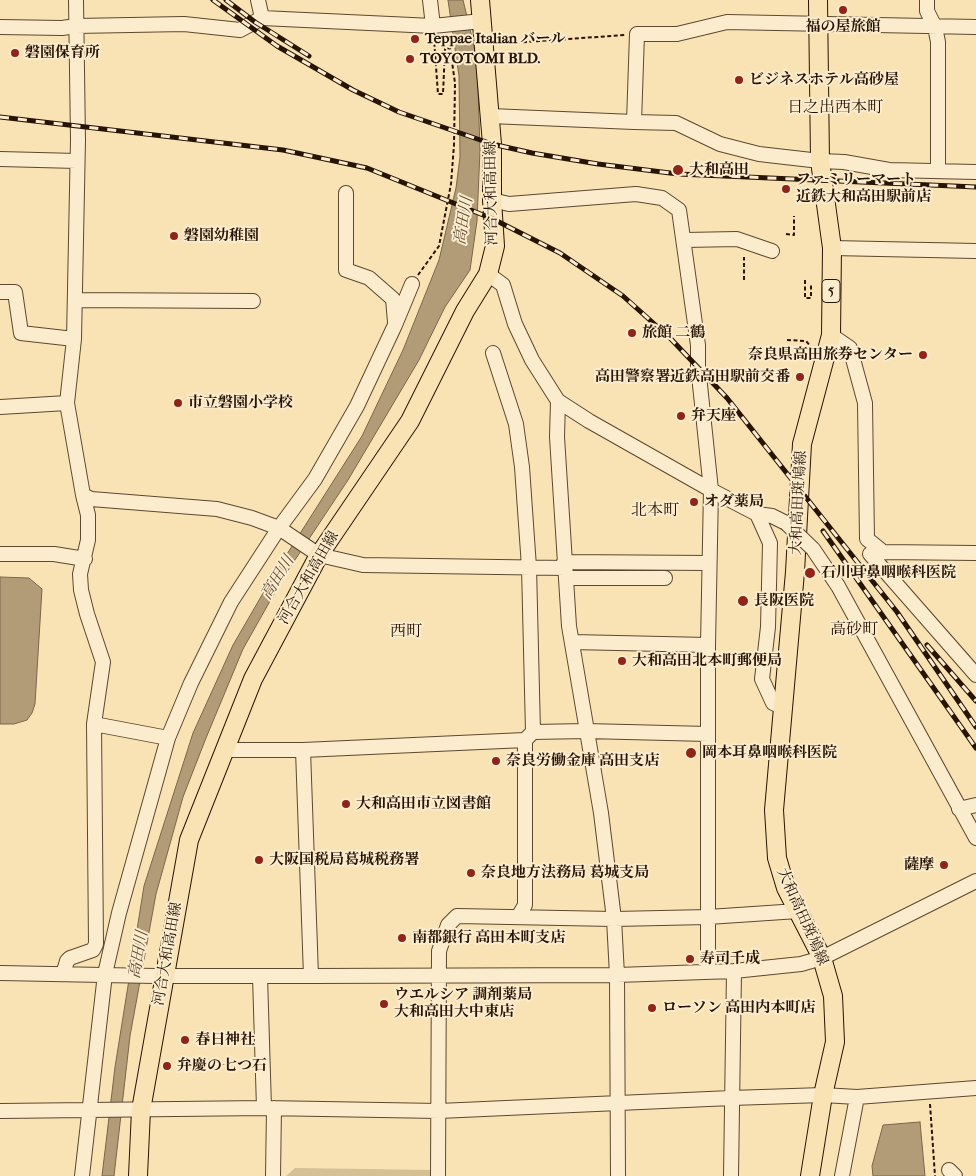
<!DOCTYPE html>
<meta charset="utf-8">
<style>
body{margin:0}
canvas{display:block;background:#f9e2b3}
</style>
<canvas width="976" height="1176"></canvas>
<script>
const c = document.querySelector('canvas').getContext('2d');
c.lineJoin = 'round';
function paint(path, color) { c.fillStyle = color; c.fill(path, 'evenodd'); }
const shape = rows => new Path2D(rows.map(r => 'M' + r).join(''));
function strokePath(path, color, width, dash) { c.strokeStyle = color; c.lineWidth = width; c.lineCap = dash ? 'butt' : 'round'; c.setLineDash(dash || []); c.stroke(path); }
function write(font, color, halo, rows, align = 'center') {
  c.font = font + ' "IM FELL French Canon","Noto Serif JP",serif'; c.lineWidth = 4; c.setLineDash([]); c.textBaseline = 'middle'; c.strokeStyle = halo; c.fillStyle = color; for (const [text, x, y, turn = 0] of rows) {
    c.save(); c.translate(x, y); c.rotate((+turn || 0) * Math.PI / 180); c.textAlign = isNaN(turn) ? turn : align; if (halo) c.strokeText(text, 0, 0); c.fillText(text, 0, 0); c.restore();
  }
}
const green = shape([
 [295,1168,433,1170,433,1176,286,1176]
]);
const water = shape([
 [448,0,463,0,477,58,480,150,477,221,470,270,445,307,419,360,348,480,283,578,243,649,206,738,183,797,156,894,130,1036,114,1176,102,1176,115,1067,144,886,193,733,233,645,273,576,362,436,403,350,439,260,456,188,460,157,459,76,448,0],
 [0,577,29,578,42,589,35,704,32,713,27,720,14,724,0,724,0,577],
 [920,1122,925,1176,873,1176,872,1166,883,1125,920,1122]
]);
const path = shape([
 [497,44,625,35],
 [786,234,794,235,794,216],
 [418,275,439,246,451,184,454,145,455,83,450,48,445,49,443,94,438,94,434,39],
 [744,280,744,257],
 [805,280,805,298,811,298,811,284],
 [787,340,806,341,812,348],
 [930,1104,935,1176]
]);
const minor = shape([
 [76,0,78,140,74,339,67,403,83,495,91,499,217,509,252,518,279,528,319,555,363,565,565,568],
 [258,0,262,18,433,26,482,21],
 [430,0,433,26],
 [927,0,927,11,935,27,938,42,938,170],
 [0,27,62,28,76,26,184,24,240,30,262,18],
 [976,27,727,22,677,34,637,34,634,122,676,123,720,144,759,154,820,161,844,162,889,170,976,172],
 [490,116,634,122],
 [0,159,77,161],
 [346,193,346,270,369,278,393,299,395,322],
 [492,200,509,204,636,194,662,198,679,210,698,345,698,366,711,490,708,645,708,972],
 [685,240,737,239,772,251],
 [832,248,976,251],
 [488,274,503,285,515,324,532,360,558,401,589,421,711,490,757,514,772,516,786,523],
 [0,292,15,292,21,333,74,339],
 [75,300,253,301],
 [831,335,850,348,865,403,867,539,883,552,976,553],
 [493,353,516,424,522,467,529,567,533,732],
 [558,401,557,437,569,626,601,813,614,919,617,975,618,1176],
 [0,407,67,403],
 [757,514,770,543,768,627,762,679,773,703,782,707],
 [813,549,838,586,976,838],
 [883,552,870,554,976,675],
 [0,554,54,554,85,559],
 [564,562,709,563],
 [566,578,665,578],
 [572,642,708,645],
 [94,724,168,738],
 [225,750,303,750,525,740],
 [303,750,311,976],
 [959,809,976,805],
 [518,917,525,905,525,740,533,732,586,731,708,734],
 [0,973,155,976,311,976,617,975,734,971,801,964,822,958,976,881],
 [63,974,67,961,70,958,93,950,96,944,94,724,103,662,87,614,81,590,80,574,88,540,88,515,83,495],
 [260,976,264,1108],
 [0,1111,264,1108,439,1111,731,1098,823,1095,857,1097,976,1088],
 [949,1170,955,1176],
 [82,1176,105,974,119,913,168,738,191,683,231,602,279,528,315,479,357,406,395,325,412,284],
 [273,1176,274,1108],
 [438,1176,439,951,448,925,457,916,614,919,708,917,798,911],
 [731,1176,734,971],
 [842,1176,857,1097]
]);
const major = shape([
 [138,1176,141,1110,189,840,253,679,319,555,410,421,465,311,488,274,495,246,492,200,492,144,480,0],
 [810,1176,823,1095,835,1042,833,996,822,958,786,888,777,858,774,810,795,572,802,444,831,335,832,248,820,161,818,0]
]);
const rail = shape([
 [213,0,277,46,353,90,399,112,492,144,532,153,598,164,678,174,976,187],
 [226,0,255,22,309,56],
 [0,117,283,150,367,168,493,219,560,253,623,296,670,338,727,398,897,612,976,727],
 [823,531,976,748],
 [927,645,976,701]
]);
const minorBridge = shape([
 [786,523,813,549]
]);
const markers = [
 [843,10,5,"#8f2418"],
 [415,39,5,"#8f2418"],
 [15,53,5,"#8f2418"],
 [410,59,5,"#8f2418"],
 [739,80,5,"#8f2418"],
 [678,170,6,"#8f2418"],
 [786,189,5,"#8f2418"],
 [174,236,5,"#8f2418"],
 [632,333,5,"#8f2418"],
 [923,355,5,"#8f2418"],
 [800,377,5,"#8f2418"],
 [178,403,5,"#8f2418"],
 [681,416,5,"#8f2418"],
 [694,502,5,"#8f2418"],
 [810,573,6,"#8f2418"],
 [743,601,6,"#8f2418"],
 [622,661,5,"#8f2418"],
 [691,753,6,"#8f2418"],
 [496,761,5,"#8f2418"],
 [346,804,5,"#8f2418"],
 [259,860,5,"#8f2418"],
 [944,865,5,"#8f2418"],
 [471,873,5,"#8f2418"],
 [402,938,5,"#8f2418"],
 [690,959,5,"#8f2418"],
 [384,1004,5,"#8f2418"],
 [652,1008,5,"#8f2418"],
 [185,1040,5,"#8f2418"],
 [167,1066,5,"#8f2418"]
];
const shields = [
 [831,291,18]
];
const shieldNames = [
 ["5",831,291]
];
const poiNames = [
 ["福の屋旅館",843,27,"center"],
 ["Teppae Italian バール",425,39],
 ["磐園保育所",25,53],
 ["TOYOTOMI BLD.",420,59],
 ["ビジネスホテル高砂屋",749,80],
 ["大和高田",689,170],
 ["ファミリーマート",796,180],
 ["近鉄大和高田駅前店",796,197],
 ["磐園幼稚園",184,236],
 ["旅館 二鶴",642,333],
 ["奈良県高田旅券センター",913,355,"right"],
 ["高田警察署近鉄高田駅前交番",790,377,"right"],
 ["市立磐園小学校",188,403],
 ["弁天座",691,416],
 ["オダ薬局",704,502],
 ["石川耳鼻咽喉科医院",821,573],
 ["長阪医院",754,601],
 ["大和高田北本町郵便局",632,661],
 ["岡本耳鼻咽喉科医院",702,753],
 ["奈良労働金庫 高田支店",506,761],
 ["大和高田市立図書館",356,804],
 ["大阪国税局葛城税務署",269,860],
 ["薩摩",934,865,"right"],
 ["奈良地方法務局 葛城支局",481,873],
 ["南都銀行 高田本町支店",412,938],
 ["寿司千成",700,959],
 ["ウエルシア 調剤薬局",394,995],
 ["大和高田大中東店",394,1012],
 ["ローソン 高田内本町店",662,1008],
 ["春日神社",195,1040],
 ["弁慶の七つ石",177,1066]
];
const streetNames = [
 ["河合大和高田線",492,193,-91],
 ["大和高田斑鳩線",799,503,-87],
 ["河合大和高田線",309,578,-60],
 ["大和高田斑鳩線",802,917,66],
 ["河合大和高田線",168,954,-80]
];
const neighbourhoodNames = [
 ["日之出西本町",835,108],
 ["北本町",655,511],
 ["高砂町",854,630],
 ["西町",406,632]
];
const waterNames = [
 ["高田川",464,221,-81],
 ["高田川",278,578,-58],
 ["高田川",139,955,-80]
];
paint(green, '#d5bf95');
paint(water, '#b29c78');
strokePath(water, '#7a664a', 1);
strokePath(minor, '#5c4830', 16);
strokePath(major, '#271404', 20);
strokePath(path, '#271404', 2, [4, 2.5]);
strokePath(minor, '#fbecce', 14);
strokePath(major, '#f9e2b3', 18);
strokePath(rail, '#271404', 5);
strokePath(rail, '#fbecce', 3, [9]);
strokePath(minorBridge, '#5c4830', 16, []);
strokePath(minorBridge, '#fbecce', 14);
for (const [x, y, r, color] of markers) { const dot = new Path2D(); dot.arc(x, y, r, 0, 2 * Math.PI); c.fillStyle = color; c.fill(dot); strokePath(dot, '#fbecce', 2); }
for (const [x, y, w] of shields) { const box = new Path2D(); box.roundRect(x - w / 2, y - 11.5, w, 23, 4); c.fillStyle = '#fbecce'; c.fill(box); strokePath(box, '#271404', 1); }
write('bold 14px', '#271404', null, shieldNames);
write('bold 15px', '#271404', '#fbecce', poiNames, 'left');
write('15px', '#271404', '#fbecce', streetNames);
write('16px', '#271404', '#fbecce', neighbourhoodNames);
write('italic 16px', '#5f4a32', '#fbecce', waterNames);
</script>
